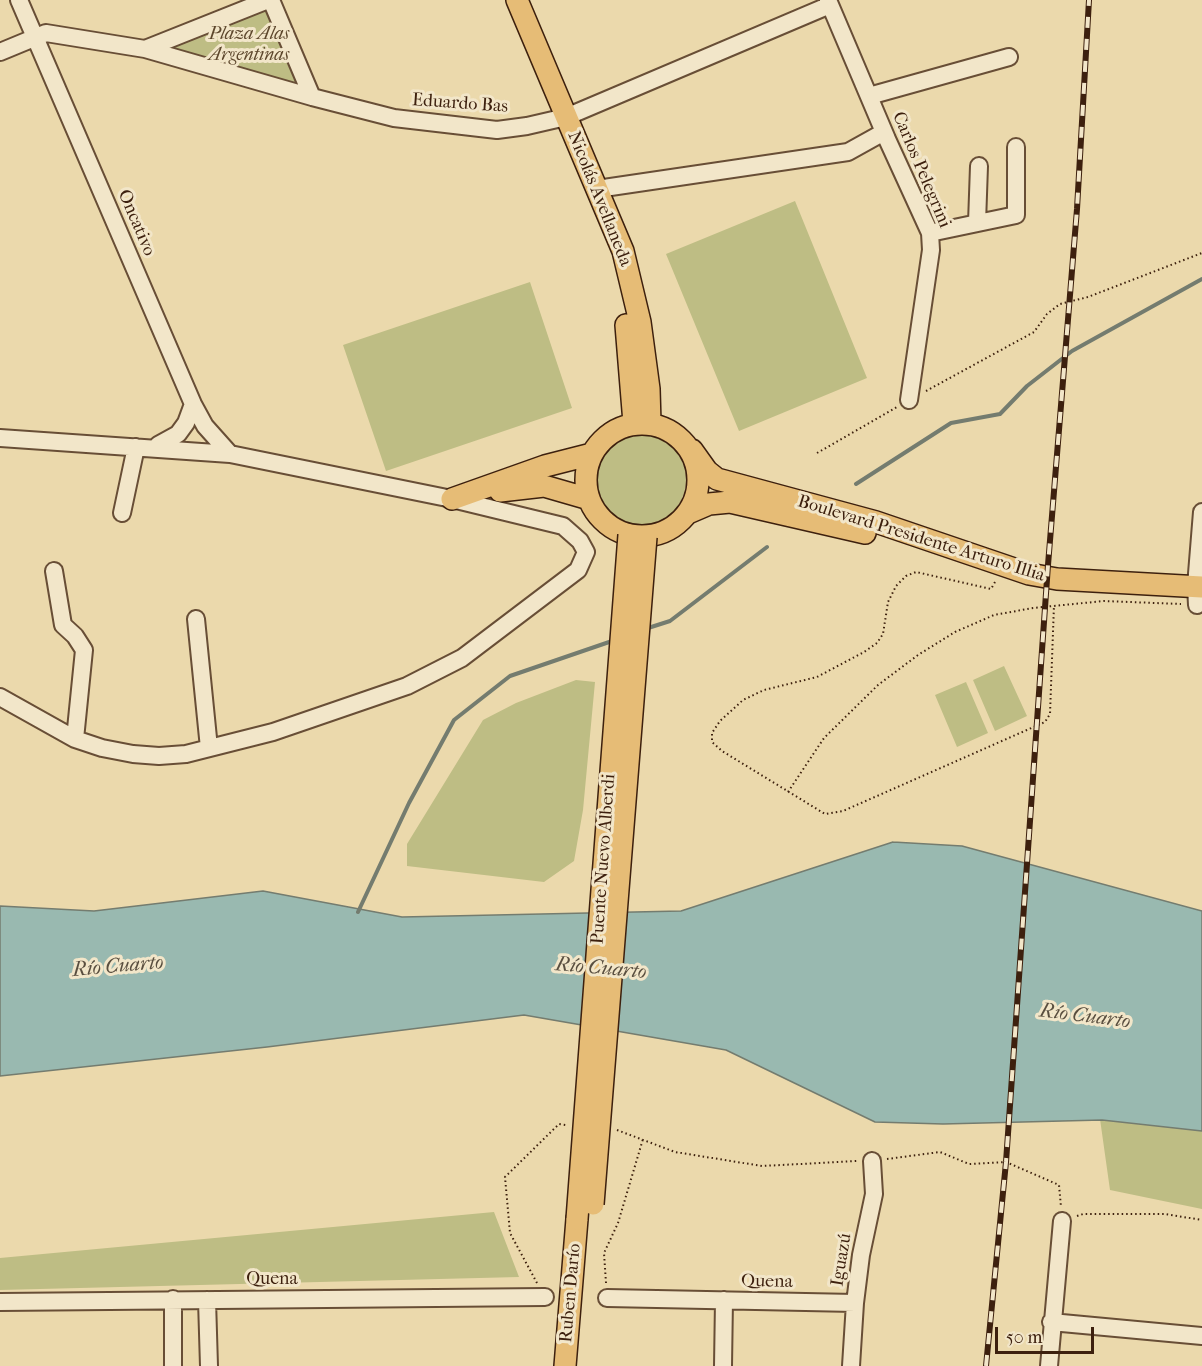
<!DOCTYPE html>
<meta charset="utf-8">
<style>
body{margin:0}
#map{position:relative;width:1202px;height:1366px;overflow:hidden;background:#ebd9ac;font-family:"IM FELL French Canon",serif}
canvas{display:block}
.scale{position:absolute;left:995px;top:1327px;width:99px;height:27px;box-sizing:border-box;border:3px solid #3d200e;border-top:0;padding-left:8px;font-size:18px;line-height:21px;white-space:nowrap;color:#3d200e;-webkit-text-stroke:4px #f2e6c9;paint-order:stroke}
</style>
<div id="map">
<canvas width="1202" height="1366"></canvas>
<div class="scale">50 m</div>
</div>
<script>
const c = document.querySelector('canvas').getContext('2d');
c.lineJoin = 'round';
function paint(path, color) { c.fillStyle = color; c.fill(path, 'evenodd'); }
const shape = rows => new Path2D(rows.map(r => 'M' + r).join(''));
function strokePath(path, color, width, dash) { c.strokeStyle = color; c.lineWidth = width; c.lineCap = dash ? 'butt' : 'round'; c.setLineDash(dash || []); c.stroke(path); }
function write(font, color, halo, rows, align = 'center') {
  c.font = font + ' "IM FELL French Canon",serif'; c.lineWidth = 6; c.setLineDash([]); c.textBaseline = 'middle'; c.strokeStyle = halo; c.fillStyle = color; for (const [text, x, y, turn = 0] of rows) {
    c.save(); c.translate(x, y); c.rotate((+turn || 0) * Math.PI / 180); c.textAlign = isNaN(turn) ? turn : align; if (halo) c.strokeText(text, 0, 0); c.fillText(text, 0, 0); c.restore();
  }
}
const green = shape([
 [265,10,299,91,162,47],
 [795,201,867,378,739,431,666,254],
 [530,282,572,408,386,471,343,345],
 '596 480a45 45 0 1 1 90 0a45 45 0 1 1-90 0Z',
 [1004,666,1027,716,995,731,973,680],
 [576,680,595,682,583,810,574,861,544,882,407,866,407,844,483,720,516,703],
 [966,682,988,733,957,747,935,695],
 [1100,1119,1202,1131,1202,1209,1110,1190],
 [494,1212,519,1277,0,1290,0,1258]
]);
const water = shape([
 [893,842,962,846,1202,911,1202,1131,1102,1120,943,1124,875,1122,726,1050,524,1015,267,1047,0,1076,0,906,94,911,263,891,402,917,681,911,893,842]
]);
const stream = shape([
 [856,484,951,423,1000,414,1027,386,1072,351,1202,279],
 [645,629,670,621,767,547],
 [358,912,409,803,454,720,510,676,615,640]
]);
const path = shape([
 [926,391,1034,332,1047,314,1060,304,1088,297,1202,253],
 [817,453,897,407],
 [995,582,991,589,916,572,906,576,896,586,888,602,883,634,877,643,864,652,817,677,764,690,743,700,720,721,712,733,712,742,722,751,825,814,843,811,1045,722,1050,714,1054,605],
 [788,792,824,738,878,685,918,655,955,632,994,615,1033,608,1104,601,1181,604],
 [617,1130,675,1152,762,1166,857,1161],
 [887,1159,940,1152,969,1164,1006,1162,1059,1185,1061,1207],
 [1077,1216,1083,1214,1165,1214,1202,1220],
 [537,1283,510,1233,505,1177,559,1124,566,1125],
 [606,1283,604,1253,618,1223,643,1139]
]);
const minor = shape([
 [19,0,193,404,205,426,230,454],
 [271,0,312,97],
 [828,0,887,139,930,233,931,250,909,400],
 [145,49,312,97,394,118,497,130,527,126,566,117,830,5],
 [0,52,46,33,145,49,268,0],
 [869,96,1009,57],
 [597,189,848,152,884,132],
 [977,223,979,166],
 [930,233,1016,215,1016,147],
 [0,438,230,454,452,499,563,526,580,541,586,552,578,570,462,658,407,686,273,732,186,754,159,756,133,754,102,748,75,739,0,697],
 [158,445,178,434,186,423,193,404],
 [122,513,136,447],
 [54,571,63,625,75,636,84,650,75,739],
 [1197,605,1196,586,1202,512],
 [196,619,209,748],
 [607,1298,855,1303],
 [207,1300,209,1366],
 [0,1302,545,1297],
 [1051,1322,1202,1336],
 [173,1366,173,1299],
 [723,1366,724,1300],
 [851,1366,855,1303,861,1255,874,1194,872,1161],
 [1049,1366,1062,1221]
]);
const major = shape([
 [517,0,623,251,640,322,649,389,650,423],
 [626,325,634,423],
 '586 480a56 56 0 1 1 112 0a56 56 0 1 1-112 0Z',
 [692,450,707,471,717,479,876,522,1029,574,1057,579,1202,587],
 [500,491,544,486,589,499],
 [452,499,545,466,592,454],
 [688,513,709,504,730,502,865,533],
 [565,1366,577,1219]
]);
const rail = shape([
 [986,1366,1006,1162,1048,565,1077,209,1089,0]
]);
const majorBridge = shape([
 [593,1204,646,537],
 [577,1219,629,535]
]);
const parkNames = [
 ["Plaza Alas",249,35],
 ["Argentinas",249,56]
];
const streetNames = [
 ["Eduardo Bas",460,104,4],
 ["Carlos Pelegrini",921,170,67],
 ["Nicolás Avellaneda",599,199,68],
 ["Oncativo",136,223,67],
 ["Boulevard Presidente Arturo Illia",921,539,17],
 ["Puente Nuevo Alberdi",604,859,-86],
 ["Iguazú",842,1260,-81],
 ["Quena",272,1280],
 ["Quena",767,1282,1],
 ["Ruben Darío",571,1293,-85]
];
const waterNames = [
 ["Río Cuarto",118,967,-5],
 ["Río Cuarto",601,969,5],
 ["Río Cuarto",1085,1017,7]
];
paint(green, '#bebd84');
paint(water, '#99b9b0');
strokePath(water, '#747c6f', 1.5);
strokePath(stream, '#747c6f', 4);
strokePath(minor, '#684e36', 20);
strokePath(major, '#3d200e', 24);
strokePath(path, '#3d200e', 2, [1.5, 3]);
strokePath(minor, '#f2e6c9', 16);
strokePath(major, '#e6bc76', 21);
strokePath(rail, '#3d200e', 6);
strokePath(rail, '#f2e6c9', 4, [11]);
strokePath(majorBridge, '#3d200e', 24, []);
strokePath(majorBridge, '#e6bc76', 21);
write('italic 18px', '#5d472c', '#f2e6c9', parkNames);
write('18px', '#3d200e', '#f2e6c9', streetNames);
write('italic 20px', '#594e3f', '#f2e6c9', waterNames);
</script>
